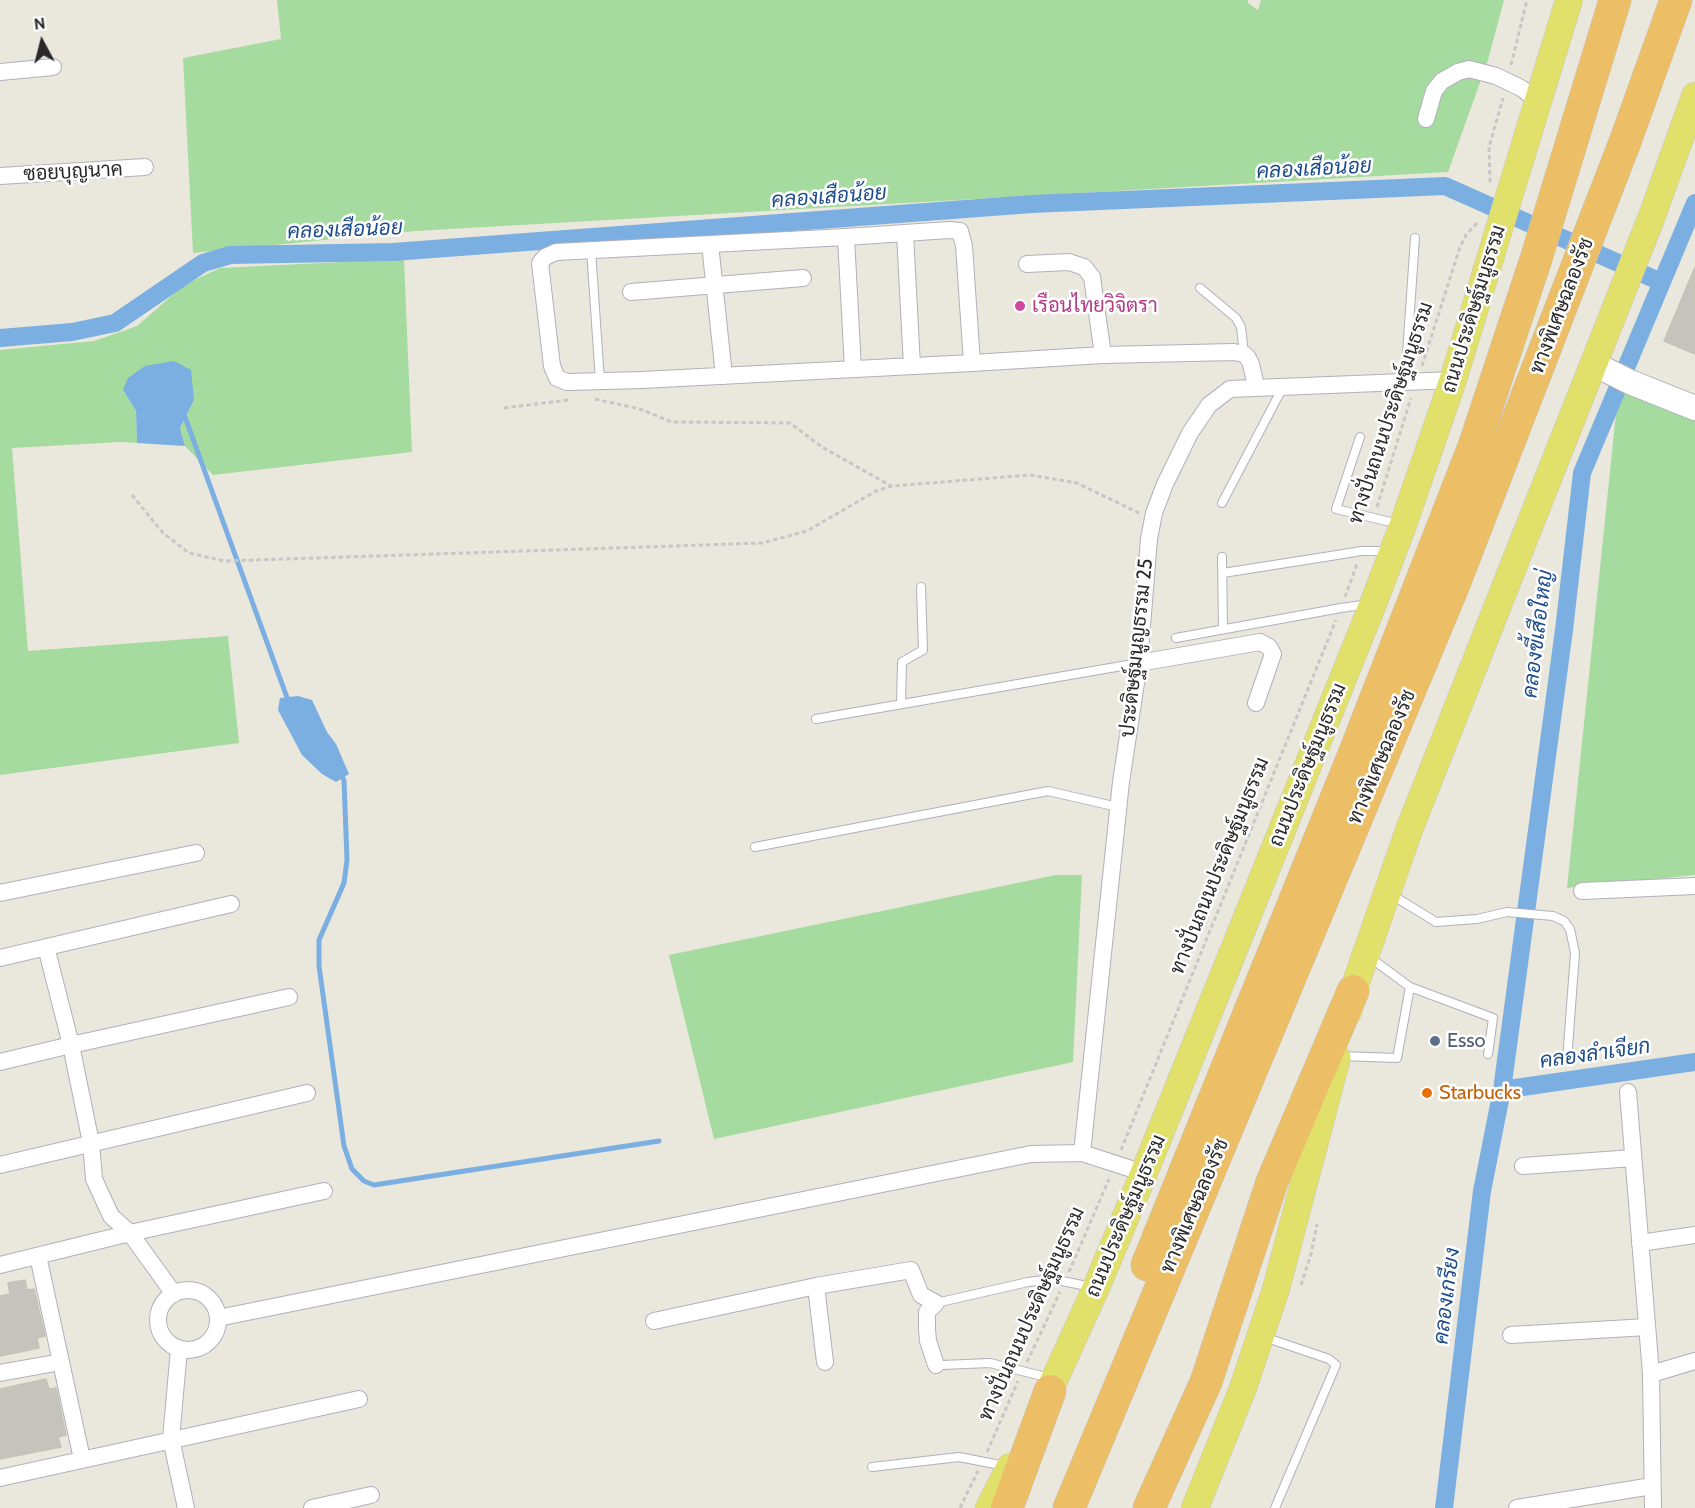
<!DOCTYPE html>
<meta charset="utf-8">
<style>
body{margin:0}
#map{position:relative;width:1695px;height:1508px;overflow:hidden;background:#eae7dd;font-family:Cabin,sans-serif}
canvas{display:block}
.north{position:absolute;left:12px;top:12px;width:60px;height:60px;-webkit-text-stroke:4px #fff;paint-order:stroke;rotate:353deg;font-size:16px;font-weight:700;line-height:24px;text-align:center;color:#292929}
.north::after{content:'';display:block;margin:auto;width:21px;height:27px;background:#292929;clip-path:polygon(50% 0,100% 100%,50% 72%,0 100%)}
</style>
<div id="map">
<canvas width="1695" height="1508"></canvas>
<div class="north">N</div>
</div>
<script>
const c = document.querySelector('canvas').getContext('2d');
c.lineJoin = 'round';
function paint(path, color) { c.fillStyle = color; c.fill(path, 'evenodd'); }
const shape = rows => new Path2D(rows.map(r => 'M' + r).join(''));
function strokePath(path, color, width, dash) { c.strokeStyle = color; c.lineWidth = width; c.lineCap = dash ? 'butt' : 'round'; c.setLineDash(dash || []); c.stroke(path); }
function write(font, color, halo, rows, align = 'center') {
  c.font = font + ' Cabin,Sarabun,sans-serif'; c.lineWidth = 5; c.setLineDash([]); c.textBaseline = 'middle'; c.strokeStyle = halo; c.fillStyle = color; for (const [text, x, y, turn = 0] of rows) {
    c.save(); c.translate(x, y); c.rotate((+turn || 0) * Math.PI / 180); c.textAlign = isNaN(turn) ? turn : align; if (halo) c.strokeText(text, 0, 0); c.fillText(text, 0, 0); c.restore();
  }
}
const green = shape([
 [277,0,1248,0,1248,3,1258,10,1261,0,1504,0,1488,60,1448,172,415,231,193,253,183,58,281,39],
 [404,259,412,452,213,475,185,446,180,428,194,400,123,390,136,411,137,443,121,442,12,448,28,651,228,636,239,743,0,775,0,350,94,341,137,326,184,285,220,268],
 [1619,384,1695,408,1695,875,1567,888],
 [1056,875,1082,875,1073,1062,714,1139,669,955]
]);
const water = shape([
 [174,361,191,370,194,400,180,428,185,446,137,443,136,411,123,390,128,378,145,366],
 [298,696,312,700,327,732,336,744,349,774,336,782,322,774,302,755,278,710,280,698]
]);
const stream = shape([
 [185,417,289,703],
 [340,774,344,780,347,860,344,883,319,940,319,966,344,1146,352,1169,364,1181,374,1185,659,1141]
]);
const canal = shape([
 [0,338,72,332,115,323,203,263,230,255,393,252,1032,204,1445,186,1661,282],
 [1502,1090,1695,1062],
 [1444,1508,1482,1191,1502,1090,1564,630,1582,473,1695,203]
]);
const building = shape([
 [1695,267,1695,354,1664,341,1695,267],
 [25,1280,27,1290,34,1289,45,1336,37,1338,39,1348,0,1356,0,1296,10,1294,8,1283,25,1280],
 [46,1379,49,1389,56,1388,66,1435,58,1437,61,1447,0,1459,0,1389,46,1379]
]);
const path = shape([
 [1511,65,1527,0],
 [1490,182,1489,147,1503,98],
 [1422,366,1460,247,1466,235,1477,223],
 [595,399,640,409,672,422,790,423,822,447,891,486],
 [504,408,568,400],
 [132,495,163,533,189,553,224,561,762,543,807,531,876,491,892,486,1030,475,1077,483,1139,513],
 [1377,507,1411,398],
 [1345,597,1357,564],
 [1121,1150,1336,620],
 [1069,1272,1109,1179],
 [1301,1285,1311,1254,1317,1224],
 [1027,1362,1060,1292],
 [987,1452,1018,1381],
 [960,1508,978,1471]
]);
const lane = shape([
 [591,250,600,381],
 [1200,288,1236,318,1241,327,1244,354],
 [1405,382,1415,238],
 [1360,437,1336,509,1399,524],
 [1222,503,1283,387],
 [1222,557,1223,628],
 [1223,573,1337,555,1361,551,1389,551],
 [1176,638,1341,608,1369,604],
 [901,704,902,662,923,650,921,587],
 [816,719,1139,663],
 [755,847,1048,791,1118,807],
 [1392,895,1436,922,1477,919,1507,912,1553,916,1564,921,1570,929,1575,953,1567,1060],
 [1368,956,1410,987,1493,1018,1488,1054],
 [1340,1056,1397,1058,1410,987],
 [936,1303,1028,1282,1052,1279,1092,1287],
 [1264,1337,1329,1359,1336,1365,1275,1508],
 [942,1365,990,1363,1050,1378],
 [872,1467,959,1457,1005,1466]
]);
const street = shape([
 [0,72,53,67],
 [1426,119,1434,91,1442,81,1458,72,1469,69,1496,76,1521,88,1538,101],
 [0,176,145,167],
 [905,234,912,366],
 [846,237,853,369],
 [710,244,724,376],
 [1027,264,1069,262,1084,267,1092,277,1103,355],
 [631,292,803,278],
 [972,363,964,246,960,231,949,230,846,237,556,252,545,257,540,263,552,366,557,378,567,382,642,380,972,363,1103,355,1234,352,1244,354,1248,358,1251,364,1256,387],
 [1139,663,1260,642,1269,647,1273,654,1256,703],
 [1582,891,1695,886],
 [0,893,196,853],
 [46,947,71,1045,91,1143,94,1179,111,1216,130,1233,174,1294],
 [0,958,231,904],
 [0,1062,71,1045,289,997],
 [1628,1092,1651,1374,1653,1508],
 [1082,1153,1121,782,1139,663,1149,539,1154,513,1165,484,1190,433,1209,405,1230,389,1453,380],
 [0,1165,307,1093],
 [1523,1166,1633,1158],
 [1640,1243,1695,1235],
 [38,1256,82,1459],
 [0,1265,130,1233,324,1191],
 '158 1320a30 30 0 1 1 60 0a30 30 0 1 1-60 0Z',
 [218,1318,1031,1154,1082,1153,1144,1173],
 [654,1321,816,1286],
 [1511,1335,1647,1327],
 [179,1349,171,1439,186,1508],
 [825,1362,816,1286,911,1270,921,1295,936,1303,927,1312,927,1329,928,1341,936,1365],
 [0,1373,61,1362],
 [1651,1374,1695,1361],
 [0,1478,359,1399],
 [312,1508,371,1495],
 [1517,1508,1652,1486]
]);
const secondary = shape([
 [1594,364,1630,382,1695,408]
]);
const primary = shape([
 [1348,1012,1353,991,1409,830,1652,216,1695,96],
 [1041,1409,1096,1288,1144,1173,1373,604,1403,525,1453,380,1569,0],
 [989,1508,1010,1467],
 [1195,1508,1243,1388,1276,1289,1337,1058]
]);
const highway = shape([
 [1147,1265,1354,754,1474,446,1536,259,1615,0],
 [1007,1508,1050,1391],
 [1069,1508,1453,587,1625,142,1676,0],
 [1149,1508,1206,1382,1272,1182,1353,991]
]);
const markers = [
 [1020,306,6,"#d1479c"],
 [1435,1041,6,"#5c6f8a"],
 [1427,1093,6,"#e8710a"]
];
const streetNames = [
 ["ซอยบุญนาค",73,172,-3],
 ["ทางพิเศษฉลองรัช",1562,306,-69],
 ["ถนนประดิษฐ์มนูธรรม",1474,309,-73],
 ["ทางปั่นถนนประดิษฐ์มนูธรรม",1391,413,-72],
 ["ประดิษฐ์มนูญธรรม 25",1137,648,-84],
 ["ทางพิเศษฉลองรัช",1382,757,-67],
 ["ถนนประดิษฐ์มนูธรรม",1308,765,-68],
 ["ทางปั่นถนนประดิษฐ์มนูธรรม",1220,866,-68],
 ["ทางพิเศษฉลองรัช",1195,1206,-67],
 ["ถนนประดิษฐ์มนูธรรม",1126,1216,-67],
 ["ทางปั่นถนนประดิษฐ์มนูธรรม",1032,1314,-66]
];
const hotelNames = [
 ["เรือนไทยวิจิตรา",1032,306]
];
const serviceNames = [
 ["Esso",1447,1041]
];
const foodNames = [
 ["Starbucks",1439,1093]
];
const waterNames = [
 ["คลองเสือน้อย",1314,169,-3],
 ["คลองเสือน้อย",829,197,-4],
 ["คลองเสือน้อย",345,230,-2],
 ["คลองขี้เสือใหญ่",1538,634,-83],
 ["คลองลำเจียก",1595,1054,-8],
 ["คลองเกรียง",1447,1296,-83]
];
paint(green, '#a6db9f');
paint(water, '#7bafe1');
strokePath(stream, '#7bafe1', 5);
strokePath(canal, '#7bafe1', 18);
paint(building, '#c5c4bc');
strokePath(building, '#c5c3b7', 1.5);
strokePath(lane, '#b1b0bb', 10);
strokePath(street, '#b1b0bb', 18);
strokePath(secondary, '#b1b0bb', 26);
strokePath(primary, '#c7c7c7', 28);
strokePath(highway, '#c7c7c7', 33);
strokePath(path, '#c7c7c7', 3, [4.5, 3]);
strokePath(lane, '#fff', 8);
strokePath(street, '#fff', 16);
strokePath(secondary, '#fff', 24);
strokePath(primary, '#e1e06b', 27);
strokePath(highway, '#ecbe65', 32);
for (const [x, y, r, color] of markers) { const dot = new Path2D(); dot.arc(x, y, r, 0, 2 * Math.PI); c.fillStyle = color; c.fill(dot); strokePath(dot, '#fff', 2); }
write('20px', '#292929', '#fff', streetNames);
write('20px', '#b23c85', '#fff', hotelNames, 'left');
write('20px', '#4e5e75', '#fff', serviceNames, 'left');
write('20px', '#c56008', '#fff', foodNames, 'left');
write('italic 21px', '#1c4c8b', '#fff', waterNames);
</script>
